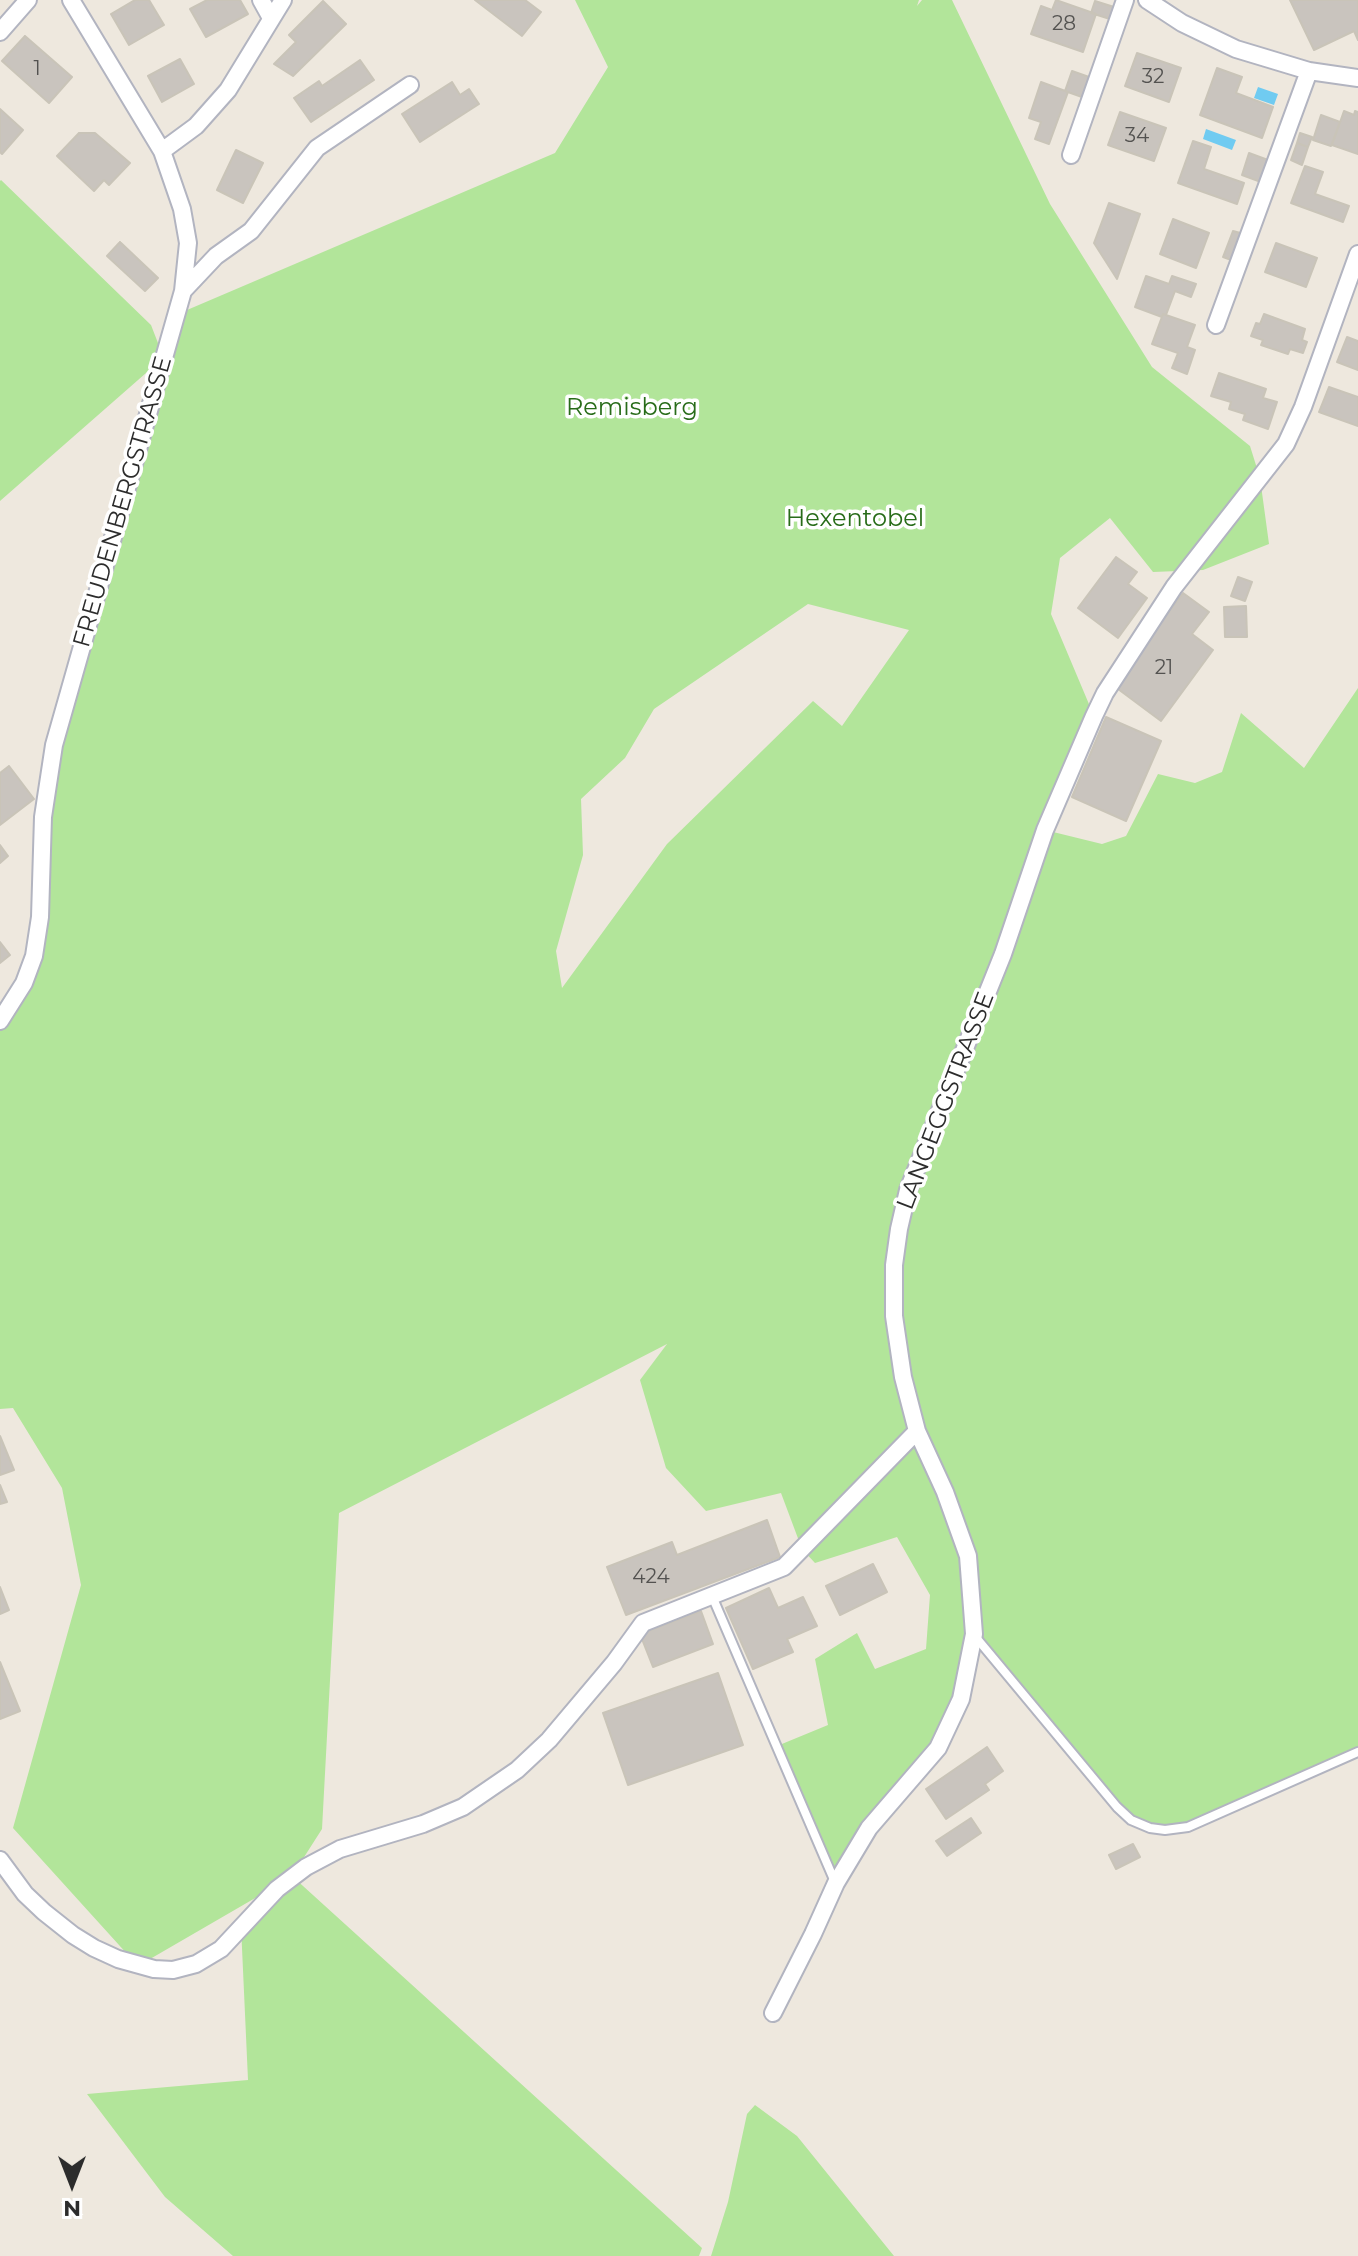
<!DOCTYPE html>
<style>
body{margin:0}
#map{position:relative;width:1358px;height:2256px;overflow:hidden;background:#eee8de;font-family:Montserrat,sans-serif}
canvas{display:block}
.north{position:absolute;left:32px;top:2144px;width:80px;height:80px;-webkit-text-stroke:6px #fff;paint-order:stroke;rotate:180deg;font-size:22px;font-weight:700;line-height:32px;text-align:center;color:#2c2c2c}
.north::after{content:'';display:block;margin:auto;width:28px;height:36px;background:#2c2c2c;clip-path:polygon(50% 0,100% 100%,50% 72%,0 100%)}
</style>
<div id="map">
<canvas width="1358" height="2256"></canvas>
<div class="north">N</div>
</div>
<script>
const c = document.querySelector('canvas').getContext('2d');
c.lineJoin = 'round';
function paint(path, color) { c.fillStyle = color; c.fill(path, 'evenodd'); }
const shape = rows => new Path2D(rows.map(r => 'M' + r).join(''));
function strokePath(path, color, width, dash) { c.strokeStyle = color; c.lineWidth = width; c.lineCap = dash ? 'butt' : 'round'; c.setLineDash(dash || []); c.stroke(path); }
function write(font, color, halo, rows, align = 'center') {
  c.font = font + ' Montserrat,sans-serif'; c.lineWidth = 7; c.setLineDash([]); c.textBaseline = 'middle'; c.strokeStyle = halo; c.fillStyle = color; for (const [text, x, y, turn = 0] of rows) {
    c.save(); c.translate(x, y); c.rotate((+turn || 0) * Math.PI / 180); c.textAlign = isNaN(turn) ? turn : align; if (halo) c.strokeText(text, 0, 0); c.fillText(text, 0, 0); c.restore();
  }
}
const green = shape([
 [575,0,919,0,917,6,922,0,952,0,1050,204,1152,367,1250,446,1260,478,1269,544,1203,570,1153,572,1110,518,1060,558,1051,614,1094,716,1045,830,1102,844,1126,836,1158,774,1195,783,1222,772,1241,713,1304,768,1358,688,1358,1749,1195,1819,1176,1825,1154,1825,1135,1817,1121,1804,974,1635,938,1748,836,1883,777,1746,828,1725,815,1659,857,1633,875,1669,926,1649,930,1595,897,1537,815,1563,802,1549,781,1493,706,1511,666,1468,640,1380,667,1344,339,1513,322,1829,292,1876,702,2248,699,2256,233,2256,165,2197,87,2094,248,2080,241,1926,288,1879,138,1966,13,1828,81,1585,62,1488,13,1408,0,1409,0,1023,24,983,41,881,45,799,162,359,0,501,0,181,1,180,151,325,163,356,180,313,555,153,608,67],
 [808,604,909,630,842,726,813,701,667,844,562,988,556,951,583,855,581,799,625,758,654,709],
 [755,2105,797,2136,894,2256,711,2256,728,2202,747,2114]
]);
const water = shape([
 [1258,87,1278,94,1274,105,1254,98],
 [1206,129,1236,140,1232,150,1203,139]
]);
const building = shape([
 [135,0,149,0,164,25,129,45,111,14,135,0],
 [207,0,240,0,248,14,206,37,190,9,207,0],
 [475,0,525,0,541,12,522,36,475,0],
 [1056,0,1096,14,1083,52,1031,34,1041,6,1052,10,1056,0],
 [1290,0,1358,0,1358,40,1354,31,1314,50,1290,0],
 [323,1,346,24,293,76,274,64,296,42,289,35,323,1],
 [1095,1,1114,7,1110,19,1091,13,1095,1],
 [25,36,72,77,49,103,2,61,25,36],
 [1137,53,1181,68,1169,102,1125,86,1137,53],
 [180,59,194,84,162,102,148,76,180,59],
 [360,60,374,80,311,122,294,98,319,81,322,86,360,60],
 [1217,68,1242,77,1236,93,1273,107,1262,138,1200,115,1217,68],
 [1072,71,1089,77,1082,97,1065,91,1072,71],
 [452,82,460,95,469,89,479,104,420,142,402,114,452,82],
 [1041,82,1068,92,1049,144,1035,139,1041,122,1029,118,1041,82],
 [0,109,23,130,2,154,0,152,0,109],
 [1344,111,1354,115,1355,111,1358,112,1358,154,1332,145,1344,111],
 [1120,112,1166,128,1154,161,1108,145,1120,112],
 [1321,115,1340,122,1331,146,1313,140,1321,115],
 [79,133,95,133,130,163,109,185,104,180,94,191,57,156,79,133],
 [1300,133,1312,137,1308,147,1297,143,1300,133],
 [1193,141,1211,147,1204,169,1244,183,1237,204,1178,183,1193,141],
 [1297,143,1308,147,1302,165,1291,160,1297,143],
 [236,150,263,163,243,203,217,190,236,150],
 [1249,153,1268,160,1261,182,1242,175,1249,153],
 [1305,166,1323,172,1315,194,1349,206,1343,222,1291,203,1305,166],
 [1109,203,1140,214,1117,279,1094,243,1109,203],
 [1173,219,1209,233,1196,268,1160,254,1173,219],
 [1233,231,1244,234,1234,261,1223,257,1233,231],
 [120,242,158,278,145,291,107,256,120,242],
 [1276,243,1317,258,1306,287,1265,272,1276,243],
 [1146,276,1169,284,1172,276,1196,284,1191,297,1175,291,1166,315,1163,314,1162,317,1135,307,1146,276],
 [1163,314,1195,325,1187,347,1195,350,1187,374,1172,368,1178,353,1152,344,1163,314],
 [1264,314,1305,329,1302,340,1307,342,1303,353,1290,349,1288,354,1261,345,1263,340,1251,336,1256,323,1260,324,1264,314],
 [1347,337,1358,341,1358,370,1337,362,1347,337],
 [1219,373,1266,389,1263,398,1277,402,1268,429,1243,420,1245,414,1229,409,1231,402,1211,396,1219,373],
 [1329,387,1358,397,1358,426,1319,412,1329,387],
 [1116,557,1137,572,1128,584,1147,598,1118,638,1078,608,1116,557],
 [1238,577,1252,582,1245,601,1231,596,1238,577],
 [1183,593,1209,612,1192,634,1213,650,1161,721,1114,686,1183,593],
 [1246,606,1247,637,1225,637,1224,607,1246,606],
 [1106,717,1161,741,1126,821,1072,797,1106,717],
 [9,766,34,799,0,825,0,773,9,766],
 [0,845,8,856,0,863,0,845],
 [0,942,10,955,0,963,0,942],
 [0,1436,14,1470,0,1475,0,1436],
 [0,1485,7,1502,0,1504,0,1485],
 [767,1520,780,1557,626,1615,607,1567,672,1542,677,1555,767,1520],
 [873,1564,887,1592,840,1615,826,1586,873,1564],
 [0,1587,9,1610,0,1614,0,1587],
 [769,1588,778,1608,803,1597,817,1626,787,1639,793,1652,753,1669,726,1608,769,1588],
 [701,1611,713,1644,653,1667,640,1634,701,1611],
 [0,1662,20,1711,0,1719,0,1662],
 [718,1673,743,1745,628,1785,603,1713,718,1673],
 [987,1747,1003,1771,985,1784,989,1790,946,1819,926,1789,987,1747],
 [971,1818,981,1833,947,1856,936,1841,971,1818],
 [1133,1844,1140,1857,1116,1869,1109,1855,1133,1844]
]);
const lane = shape([
 [712,1596,835,1882],
 [974,1635,1117,1807,1131,1820,1150,1828,1165,1830,1188,1827,1358,1752]
]);
const street = shape([
 [261,0,271,18],
 [1147,0,1182,23,1236,49,1309,71,1358,78],
 [0,32,28,0],
 [162,151,196,126,228,90,283,0],
 [1071,155,1125,0],
 [183,291,216,256,251,231,317,148,410,85],
 [1216,325,1309,71],
 [0,1021,24,983,34,956,40,917,43,817,54,745,183,291,188,243,182,209,162,151,71,0],
 [0,1860,25,1894,44,1912,73,1935,94,1948,118,1959,154,1969,173,1970,196,1964,221,1949,277,1889,306,1867,340,1849,423,1824,463,1807,517,1770,549,1740,614,1663,643,1623,784,1567,917,1431],
 [773,2013,813,1934,836,1883,869,1828,938,1748,961,1699,974,1634,968,1556,945,1492,917,1431,903,1377,894,1316,894,1265,899,1229,908,1190,1003,954,1045,830,1094,716,1105,693,1174,587,1286,444,1303,407,1358,254]
]);
const numberNames = [
 ["28",1064,24],
 ["1",37,69],
 ["32",1153,77],
 ["34",1137,136],
 ["21",1164,668],
 ["424",651,1577]
];
const parkNames = [
 ["Remisberg",632,408],
 ["Hexentobel",855,519]
];
const streetNames = [
 ["FREUDENBERGSTRASSE",123,502,-74],
 ["LANGEGGSTRASSE",946,1101,-69]
];
paint(green, '#b2e59a');
paint(water, '#70cbf1');
paint(building, '#c9c4be');
strokePath(building, '#c9c4b8', 2);
strokePath(lane, '#b2b4c0', 12);
strokePath(street, '#b2b4c0', 20);
strokePath(lane, '#fff', 8);
strokePath(street, '#fff', 16);
write('20px', '#535250', null, numberNames);
write('24px', '#286c19', '#fff', parkNames);
write('24px', '#2c2c2c', '#fff', streetNames);
</script>
